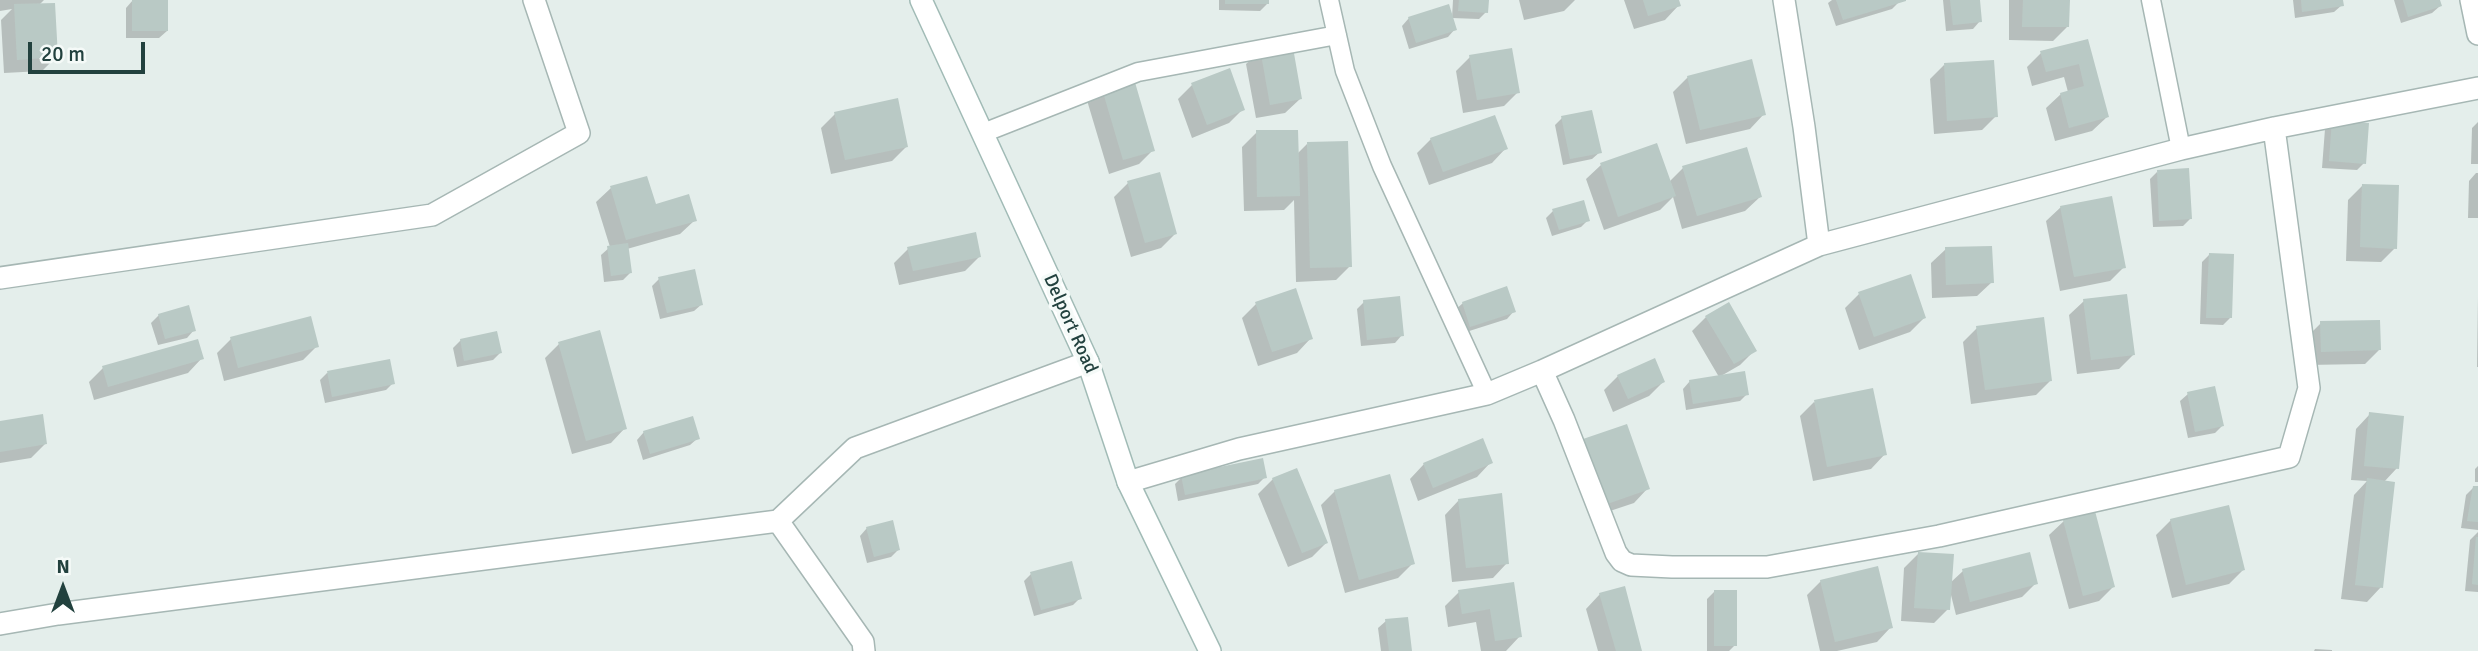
<!DOCTYPE html>
<style>
body{margin:0}
#map{position:relative;width:2478px;height:651px;overflow:hidden;background:#e4eeeb;font-family:Signika,sans-serif}
canvas{display:block}
.north{position:absolute;left:28px;top:553px;width:70px;height:70px;-webkit-text-stroke:5px #f5faf8;paint-order:stroke;rotate:0deg;font-size:19px;font-weight:700;line-height:28px;text-align:center;color:#22413e}
.north::after{content:'';display:block;margin:auto;width:24px;height:32px;background:#22413e;clip-path:polygon(50% 0,100% 100%,50% 72%,0 100%)}
.scale{position:absolute;left:28px;top:42px;width:117px;height:32px;box-sizing:border-box;border:4px solid #22413e;border-top:0;padding-left:9px;font-size:21px;line-height:24px;white-space:nowrap;color:#22413e;-webkit-text-stroke:5px #f5faf8;paint-order:stroke}
</style>
<div id="map">
<canvas width="2478" height="651"></canvas>
<div class="north">N</div>
<div class="scale">20 m</div>
</div>
<script>
const c = document.querySelector('canvas').getContext('2d');
c.lineJoin = 'round';
function paint(path, color) { c.fillStyle = color; c.fill(path, 'evenodd'); }
const shape = rows => new Path2D(rows.map(r => 'M' + r).join(''));
function strokePath(path, color, width, dash) { c.strokeStyle = color; c.lineWidth = width; c.lineCap = dash ? 'butt' : 'round'; c.setLineDash(dash || []); c.stroke(path); }
function write(font, color, halo, rows, align = 'center') {
  c.font = font + ' Signika,sans-serif'; c.lineWidth = 7; c.setLineDash([]); c.textBaseline = 'middle'; c.strokeStyle = halo; c.fillStyle = color; for (const [text, x, y, turn = 0] of rows) {
    c.save(); c.translate(x, y); c.rotate((+turn || 0) * Math.PI / 180); c.textAlign = isNaN(turn) ? turn : align; if (halo) c.strokeText(text, 0, 0); c.fillText(text, 0, 0); c.restore();
  }
}
const shadow = shape([
 [0,0,44,0,39,5,56,57,42,71,4,73,1,20,12,9,0,11],
 [133,0,167,31,159,38,126,38,126,8],
 [1219,0,1267,0,1267,4,1260,11,1219,10],
 [1453,0,1487,0,1486,12,1479,19,1452,18],
 [1519,0,1575,0,1564,11,1524,20],
 [1624,0,1677,0,1679,5,1665,20,1634,29],
 [1832,0,1899,0,1900,1,1892,9,1836,26,1828,3],
 [1943,0,1978,0,1980,21,1973,29,1946,31],
 [2009,0,2068,0,2067,27,2053,41,2009,40],
 [2293,0,2341,0,2342,5,2334,12,2295,18],
 [2394,0,2438,0,2440,6,2432,13,2401,23],
 [1409,18,1455,29,1448,37,1409,49,1402,26],
 [2087,41,2107,117,2092,131,2055,141,2046,108,2061,94,2068,92,2064,77,2032,86,2027,67,2041,53],
 [1261,50,1300,99,1285,113,1256,118,1246,64],
 [1470,57,1518,92,1504,106,1463,113,1456,71],
 [1944,65,1996,116,1982,130,1934,134,1930,79],
 [1688,77,1764,114,1750,129,1686,144,1673,92],
 [1101,83,1153,150,1139,164,1109,174,1086,97],
 [1192,85,1243,109,1229,123,1192,138,1178,99],
 [835,114,907,146,892,161,831,174,821,128],
 [1562,118,1600,152,1592,159,1563,165,1555,125],
 [2332,122,2364,163,2357,170,2322,168,2325,129],
 [2478,122,2478,164,2471,164,2472,128],
 [1257,132,1297,154,1307,144,1350,266,1336,280,1296,282,1294,200,1284,210,1244,211,1242,147],
 [1431,139,1506,148,1492,163,1429,185,1417,153],
 [1601,165,1669,182,1683,168,1760,197,1745,211,1682,229,1673,197,1660,210,1604,230,1586,179],
 [2157,172,2190,219,2183,226,2153,227,2150,179],
 [2476,173,2478,173,2478,218,2468,218,2469,181],
 [1128,183,1175,234,1161,248,1131,257,1114,197],
 [2362,186,2395,248,2381,262,2346,261,2348,200],
 [611,188,695,220,680,234,627,249,630,273,623,280,604,282,601,255,610,247,596,202],
 [2061,207,2124,267,2110,281,2060,291,2046,221],
 [1553,211,1588,220,1581,227,1552,236,1546,218],
 [908,249,979,257,965,271,899,285,894,263],
 [1946,249,1992,282,1977,296,1932,298,1931,263],
 [2209,255,2230,318,2223,325,2200,324,2202,262],
 [659,279,702,304,694,311,660,319,652,286],
 [1859,294,1924,318,1910,332,1859,350,1845,308],
 [2478,296,2478,367,2477,367],
 [2084,301,2134,354,2119,369,2077,374,2069,315],
 [1364,302,1402,335,1395,343,1361,346,1357,309],
 [1463,303,1514,311,1507,319,1463,333,1455,310],
 [1256,304,1311,338,1297,353,1258,366,1242,318],
 [159,315,194,330,187,338,158,345,151,323],
 [1706,317,1754,351,1740,365,1721,376,1747,394,1740,401,1686,410,1683,389,1690,381,1719,377,1692,331],
 [2321,323,2379,350,2365,364,2307,365,2307,337],
 [1977,328,2050,381,2036,395,1971,404,1963,342],
 [231,339,317,346,303,360,224,381,217,353],
 [461,340,500,353,493,360,457,367,453,348],
 [559,344,625,428,611,443,572,454,545,358],
 [202,358,188,373,94,400,89,382,103,368],
 [327,373,393,383,386,390,325,403,320,380],
 [1618,376,1663,382,1649,396,1613,412,1604,390],
 [2188,394,2222,426,2215,433,2188,438,2180,401],
 [1814,402,1885,454,1871,469,1813,481,1800,416],
 [2370,414,2397,468,2384,482,2381,587,2367,602,2341,599,2354,495,2367,481,2351,480,2356,429],
 [0,423,45,444,31,458,0,463],
 [644,432,698,438,690,445,643,460,637,440],
 [1584,441,1648,488,1634,503,1592,517,1570,455],
 [1491,462,1477,477,1418,501,1410,479,1424,464],
 [2478,466,2478,482,2475,482,2475,469],
 [1182,477,1265,477,1258,484,1178,501,1175,484],
 [1273,479,1326,543,1312,557,1288,567,1258,494],
 [2474,487,2478,488,2478,530,2461,528,2466,495],
 [1335,491,1413,563,1398,578,1345,593,1321,505],
 [1459,500,1507,563,1493,578,1452,582,1445,515],
 [2171,520,2243,570,2229,584,2172,598,2156,535],
 [2064,521,2113,587,2099,601,2069,609,2049,535],
 [867,528,898,550,891,557,867,563,860,536],
 [2478,532,2478,592,2465,591,2470,540],
 [1919,553,1950,583,1963,571,2036,583,2022,597,1956,615,1950,591,1948,609,1934,623,1901,621,1904,568],
 [1031,574,1080,598,1073,605,1034,616,1024,581],
 [1821,581,1891,627,1877,642,1837,651,1820,651,1807,595],
 [1513,584,1520,636,1506,651,1481,651,1476,622,1448,627,1445,606,1459,592],
 [1714,592,1735,645,1729,651,1707,651,1707,599],
 [1600,594,1641,651,1598,651,1586,609],
 [1386,621,1410,651,1381,651,1378,628],
 [2315,649,2332,650,2332,651,2314,651]
]);
const building = shape([
 [132,0,168,0,168,31,132,31],
 [1225,0,1269,0,1269,4,1225,4],
 [1459,0,1489,0,1488,13,1458,11],
 [1643,0,1679,0,1681,6,1648,16],
 [1836,0,1906,0,1906,1,1843,20],
 [1950,0,1980,0,1982,22,1953,25],
 [2023,0,2070,0,2069,27,2022,27],
 [2301,0,2343,0,2344,6,2302,12],
 [2403,0,2440,0,2442,6,2408,17],
 [55,3,58,57,17,60,14,4],
 [1449,4,1457,30,1416,43,1408,17],
 [2088,39,2109,117,2069,128,2060,93,2084,86,2079,64,2046,72,2040,51],
 [1292,42,1302,99,1270,105,1260,48],
 [1512,48,1520,93,1477,100,1469,55],
 [1752,59,1766,115,1700,130,1687,76],
 [1994,60,1998,117,1947,121,1944,63],
 [1230,68,1245,110,1207,125,1191,83],
 [1132,72,1155,151,1123,160,1100,82],
 [898,98,908,147,845,160,834,112],
 [1592,110,1602,153,1570,159,1561,116],
 [1495,115,1508,149,1443,172,1430,138],
 [2332,120,2369,123,2366,164,2329,161],
 [1256,130,1298,130,1300,196,1257,197],
 [1348,141,1352,267,1310,268,1307,142],
 [1657,143,1676,196,1618,217,1600,163],
 [1747,147,1762,197,1697,216,1682,166],
 [2189,168,2192,219,2159,221,2157,170],
 [1160,172,1177,234,1145,243,1127,181],
 [647,176,656,204,689,194,697,221,626,240,610,186],
 [2362,184,2399,185,2397,249,2360,247],
 [2112,196,2126,268,2074,277,2060,206],
 [1584,200,1590,221,1559,230,1552,209],
 [976,232,981,257,913,271,907,247],
 [628,243,632,273,611,276,607,246],
 [1992,246,1994,283,1946,285,1945,247],
 [2209,253,2234,254,2232,318,2206,318],
 [695,269,703,305,667,313,658,277],
 [1911,274,1926,318,1874,337,1858,292],
 [1507,286,1516,312,1470,327,1462,302],
 [1296,288,1313,339,1272,352,1255,302],
 [2127,294,2135,355,2091,360,2083,299],
 [1400,296,1404,336,1367,340,1363,300],
 [1729,302,1757,351,1734,364,1705,316],
 [189,305,196,331,165,339,158,314],
 [311,316,319,347,238,368,230,337],
 [2044,317,2052,381,1985,390,1976,326],
 [2380,320,2381,350,2321,352,2320,321],
 [600,330,627,429,586,441,558,342],
 [497,331,502,353,464,361,460,339],
 [198,339,204,359,108,387,102,366],
 [1655,358,1665,382,1628,399,1617,375],
 [390,359,395,384,332,397,327,371],
 [1745,371,1749,395,1693,404,1689,380],
 [2215,386,2224,426,2195,432,2187,392],
 [1873,388,1887,455,1827,467,1814,400],
 [2369,412,2404,416,2399,469,2364,466],
 [43,414,47,444,0,452,0,421],
 [693,416,700,439,650,454,643,431],
 [1627,424,1650,489,1607,504,1583,439],
 [1483,438,1493,463,1433,488,1423,463],
 [1263,458,1267,478,1185,495,1181,475],
 [1297,468,1328,543,1302,553,1272,478],
 [1390,474,1415,564,1359,580,1334,490],
 [2367,478,2395,482,2383,588,2355,585],
 [2473,486,2478,486,2478,522,2467,521],
 [1502,493,1509,564,1466,568,1458,499],
 [2229,505,2245,570,2186,585,2170,519],
 [2095,511,2115,587,2083,596,2063,520],
 [893,520,900,550,874,557,866,527],
 [2476,537,2478,537,2478,585,2472,584],
 [1918,552,1954,554,1950,610,1914,608],
 [2030,552,2038,584,1970,602,1962,569],
 [1072,561,1082,599,1041,610,1030,572],
 [1878,566,1893,628,1835,642,1820,580],
 [1514,582,1522,637,1495,641,1490,609,1462,614,1458,590],
 [1625,586,1642,651,1616,651,1599,593],
 [1714,590,1737,590,1737,646,1714,646],
 [1408,617,1412,651,1389,651,1385,619]
]);
const lane = shape([
 [1329,0,1345,71,1382,166,1487,394],
 [2151,0,2181,149],
 [983,133,1138,72,1337,35]
]);
const street = shape([
 [1784,0,1804,127,1819,245],
 [2471,0,2478,34],
 [0,278,432,215,579,133,534,0],
 [1542,371,1564,420,1616,553,1622,561,1631,565,1672,567,1767,567,1939,536,2289,457,2309,388,2274,128],
 [1128,482,1239,449,1487,394,1542,371,1819,245,2181,149,2274,128,2478,88],
 [778,521,863,642,864,651],
 [0,624,58,614,778,521,855,448,1088,362]
]);
const secondary = shape([
 [921,0,1088,362,1128,482,1210,651]
]);
const streetNames = [
 ["Delport Road",1070,324,66]
];
paint(shadow, '#0003');
paint(building, '#b9c9c5');
strokePath(lane, '#a6b7b4', 21);
strokePath(street, '#a6b7b4', 24);
strokePath(secondary, '#a1bbb6', 24);
strokePath(lane, '#fff', 18);
strokePath(street, '#fff', 21);
strokePath(secondary, '#fff', 21);
write('19px', '#22413e', '#f5faf8', streetNames);
</script>
